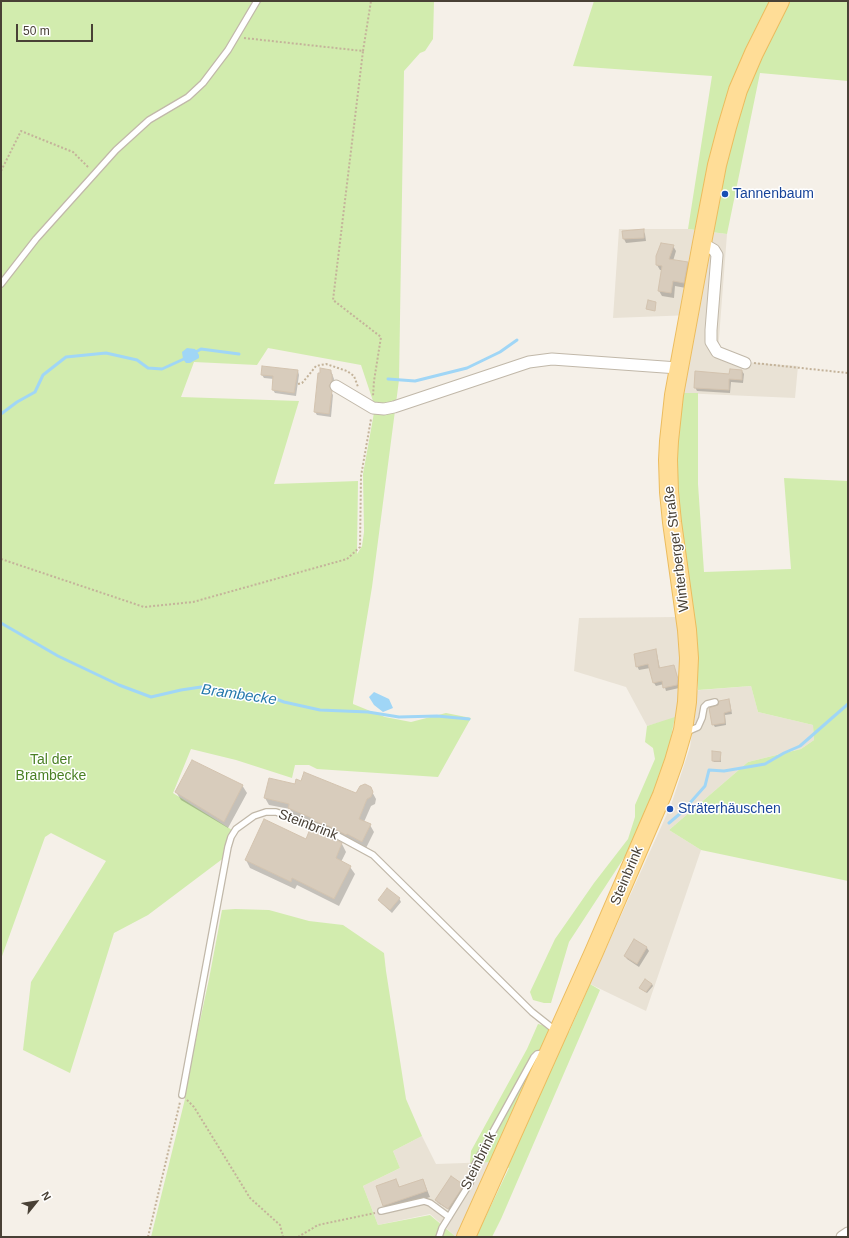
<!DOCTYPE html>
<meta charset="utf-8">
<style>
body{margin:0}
#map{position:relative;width:849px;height:1238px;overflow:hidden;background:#f5f0e8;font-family:Arial,sans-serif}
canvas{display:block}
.frame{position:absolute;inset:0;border:2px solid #494136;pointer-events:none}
.north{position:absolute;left:16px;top:1182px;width:40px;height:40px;-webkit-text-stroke:3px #fff;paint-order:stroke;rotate:60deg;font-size:11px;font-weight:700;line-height:16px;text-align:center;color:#494136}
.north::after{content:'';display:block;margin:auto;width:14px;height:18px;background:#494136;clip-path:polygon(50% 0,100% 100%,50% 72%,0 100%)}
.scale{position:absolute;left:16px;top:24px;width:77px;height:18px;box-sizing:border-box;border:2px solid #494136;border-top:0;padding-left:5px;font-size:12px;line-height:14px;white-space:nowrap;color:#494136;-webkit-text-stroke:3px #fff;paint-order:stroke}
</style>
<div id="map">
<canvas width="849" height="1238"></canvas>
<div class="frame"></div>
<div class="north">N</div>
<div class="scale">50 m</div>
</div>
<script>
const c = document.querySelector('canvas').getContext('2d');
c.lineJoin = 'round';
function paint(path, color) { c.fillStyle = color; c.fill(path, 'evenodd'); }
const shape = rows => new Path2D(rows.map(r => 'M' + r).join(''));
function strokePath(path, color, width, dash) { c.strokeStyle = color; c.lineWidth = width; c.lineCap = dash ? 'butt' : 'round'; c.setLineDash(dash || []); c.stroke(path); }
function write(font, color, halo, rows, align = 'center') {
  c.font = font + ' Arial,sans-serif'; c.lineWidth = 3; c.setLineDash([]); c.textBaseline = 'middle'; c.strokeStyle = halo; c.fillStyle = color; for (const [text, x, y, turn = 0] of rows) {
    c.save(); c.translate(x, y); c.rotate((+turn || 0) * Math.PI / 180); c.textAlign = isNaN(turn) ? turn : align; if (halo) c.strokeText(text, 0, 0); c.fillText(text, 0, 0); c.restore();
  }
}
const residential = shape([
 [619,229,688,229,727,234,718,351,746,362,798,366,795,398,680,393,692,315,613,318],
 [678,617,689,691,751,686,758,712,813,725,814,740,801,749,748,762,669,830,701,850,646,1011,590,984,671,805,690,747,695,713,647,726,626,687,574,671,579,618],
 [422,1136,436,1164,493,1162,458,1237,456,1237,430,1214,378,1225,363,1186,400,1168,393,1151]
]);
const green = shape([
 [1,1,434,1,433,39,425,51,420,53,404,71,399,380,372,587,353,702,353,704,385,717,411,722,446,713,471,718,438,777,317,769,309,765,295,765,292,778,236,760,191,749,173,793,232,830,229,854,148,915,114,933,70,1073,23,1050,31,982,106,861,51,833,45,837,1,959],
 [268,348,361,365,375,407,363,474,364,532,362,546,357,554,358,481,274,484,299,401,181,397,194,362,257,365],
 [594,1,848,1,848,81,760,73,727,234,688,229,712,76,573,66],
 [680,393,698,393,698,484,704,572,791,569,784,478,848,481,848,881,701,850,669,830,748,762,801,749,814,740,813,725,758,712,751,686,698,690,697,639,679,523,677,480,677,437],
 [675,717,667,757,635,841,569,942,551,1003,544,1003,533,1000,530,992,555,939,594,883,628,839,635,817,635,805,655,759,653,748,645,742,647,726],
 [235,909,269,910,309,921,343,925,384,953,386,971,406,1099,422,1136,393,1151,400,1168,363,1186,378,1225,430,1215,456,1237,151,1237,185,1099,185,1090,209,979,222,910],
 [590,984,600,990,501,1219,492,1237,476,1237,509,1168,493,1162,470,1163,471,1151,527,1049,538,1024,569,1032]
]);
const water = shape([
 [187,348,195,349,199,355,199,358,190,363,186,363,183,359,182,352],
 [374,692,389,699,393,708,383,712,374,705,369,697]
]);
const shadow = shape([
 [643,230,645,234,646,241,626,243,624,239,623,232],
 [673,246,676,251,673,261,687,263,690,268,686,288,675,286,674,298,662,296,659,291,662,270,660,270,657,265],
 [298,371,299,375,296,396,275,393,273,390,274,379,264,378,262,375],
 [331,371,334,379,333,384,330,390,333,395,331,417,317,415,315,412,321,374],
 [742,371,744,374,743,383,731,382,730,393,697,391,695,387],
 [655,651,657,654,660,669,673,666,675,669,679,684,679,688,666,691,664,684,656,686,654,683,650,668,639,670,637,666],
 [728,700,730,703,732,714,725,715,726,725,715,727,713,724,719,706],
 [720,753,721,762,714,762,713,761],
 [242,785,247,793,228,828,181,800,176,792],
 [296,785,357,795,370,788,376,799,375,804,371,806,364,822,370,825,374,832,366,848,293,815,290,809,269,805,265,798],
 [325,835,342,844,346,852,341,862,350,867,355,874,339,906,297,885,295,889,250,868,246,860],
 [399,898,401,902,392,913,381,903,379,900],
 [634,940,647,948,649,951,639,967,627,959,625,956],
 [652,984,653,986,647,993,641,989],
 [396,1180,400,1188,423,1180,430,1197,388,1211,384,1206,378,1186],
 [463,1185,465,1189,451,1211,438,1203,436,1200]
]);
const stream = shape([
 [194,353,201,349,239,354],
 [388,379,415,381,467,368,500,352,517,340],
 [1,414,17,402,35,392,43,375,66,357,106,353,137,360,148,368,162,369,186,358],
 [1,623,58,656,119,685,151,697,181,690,201,687,216,693,264,700,276,699,284,702,320,710,368,712,399,717,437,716,469,719],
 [669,823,682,812,705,786,709,770,724,771,765,764,784,753,800,746,848,704]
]);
const building = shape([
 [644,229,644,238,623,239,622,231,644,229],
 [661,243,674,245,669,259,688,262,684,283,673,281,671,293,658,291,662,266,656,265,656,256,661,243],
 [648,300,656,302,655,311,646,309,648,300],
 [262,366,298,370,294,393,272,390,273,376,261,375,262,366],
 [320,368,331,370,331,374,332,374,332,381,329,386,332,391,329,414,314,412,318,373,320,373,320,368],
 [730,369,742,370,742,380,729,379,729,390,694,388,695,371,729,374,730,369],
 [656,649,659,668,674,665,678,679,677,685,663,688,662,681,653,683,648,664,636,667,634,654,656,649],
 [729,699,731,711,724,713,725,723,712,725,709,708,718,705,719,701,729,699],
 [712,751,721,752,720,761,712,761,712,751],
 [192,760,243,785,224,822,175,792,192,760],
 [304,772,356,793,360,786,365,784,371,787,373,792,371,797,367,799,359,819,371,824,362,842,347,834,346,835,329,826,314,821,314,819,288,808,289,804,264,798,269,778,295,784,296,779,301,781,304,772],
 [264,819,306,839,310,829,325,834,342,843,336,858,351,866,334,899,292,878,291,882,245,860,264,819],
 [387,888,400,898,390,910,378,900,387,888],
 [634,939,647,947,637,964,624,956,634,939],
 [645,979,652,984,646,992,639,988,645,979],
 [451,1176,464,1185,448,1209,435,1200,451,1176],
 [396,1179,399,1187,423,1179,427,1191,383,1206,376,1186,396,1179]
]);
const path = shape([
 [244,38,363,51,333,300,381,337,374,381,373,396],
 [363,51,371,1],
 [1,171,21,131,73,152,89,168],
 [754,363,848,373],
 [298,384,302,383,308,376,316,366,326,364,347,371,354,376,358,387],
 [1,559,144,607,193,602,347,559,360,547,361,476,371,419],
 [187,1100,194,1107,250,1198,280,1225,283,1237],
 [148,1237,180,1102],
 [298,1237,318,1225,375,1213]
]);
const service = shape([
 [1,284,36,239,116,150,149,120,188,97,203,83,228,50,257,1],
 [685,730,691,730,698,727,702,718,704,707,707,704,715,702],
 [182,1095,228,847,231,837,236,829,254,816,266,812,276,812,327,830,373,855,532,1012,556,1031],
 [381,1211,424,1201,430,1203,449,1217],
 [439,1237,442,1228,470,1183,474,1166,534,1057,537,1054,544,1053]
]);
const minor = shape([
 [702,243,714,250,717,255,711,330,711,342,717,352,745,363],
 [336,386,373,408,384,409,394,407,529,362,552,359,678,368],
 [842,1237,848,1233]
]);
const primary = shape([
 [466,1237,594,952,652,818,662,795,674,761,683,730,687,702,689,658,687,630,672,522,669,492,668,460,669,441,674,395,702,243,717,165,727,127,738,90,754,53,780,1]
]);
const markers = [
 [725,194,4,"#1a4fb4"],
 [670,809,4,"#1a4fb4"]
];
const transitNames = [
 ["Tannenbaum",733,194],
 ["Sträterhäuschen",678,809]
];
const streetNames = [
 ["Winterberger Straße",677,549,-97],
 ["Steinbrink",308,825,21],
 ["Steinbrink",627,876,-67],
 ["Steinbrink",479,1161,-64]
];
const parkNames = [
 ["Tal der",51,760],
 ["Brambecke",51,776]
];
const waterNames = [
 ["Brambecke",239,695,8]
];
paint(residential, '#e9e2d5');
paint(green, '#d2ecae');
paint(water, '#a0d6f6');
paint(shadow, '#0003');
strokePath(stream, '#a0d6f6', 3);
paint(building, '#d8ccbc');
strokePath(building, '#d3c3af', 1);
strokePath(service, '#c1b8a9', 8);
strokePath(minor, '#c1b8a9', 13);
strokePath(primary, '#ecbc5e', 20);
strokePath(path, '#c4b39a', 2, [2, 2]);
strokePath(service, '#fff', 5.5);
strokePath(minor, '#fff', 11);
strokePath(primary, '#ffdd97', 18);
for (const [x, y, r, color] of markers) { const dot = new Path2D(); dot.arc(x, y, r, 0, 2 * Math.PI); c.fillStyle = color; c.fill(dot); strokePath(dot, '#fff', 1.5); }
write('14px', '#164399', '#fff', transitNames, 'left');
write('14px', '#494136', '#fff', streetNames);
write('14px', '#4a8024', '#fff', parkNames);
write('italic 15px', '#2478ac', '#fff', waterNames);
</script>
